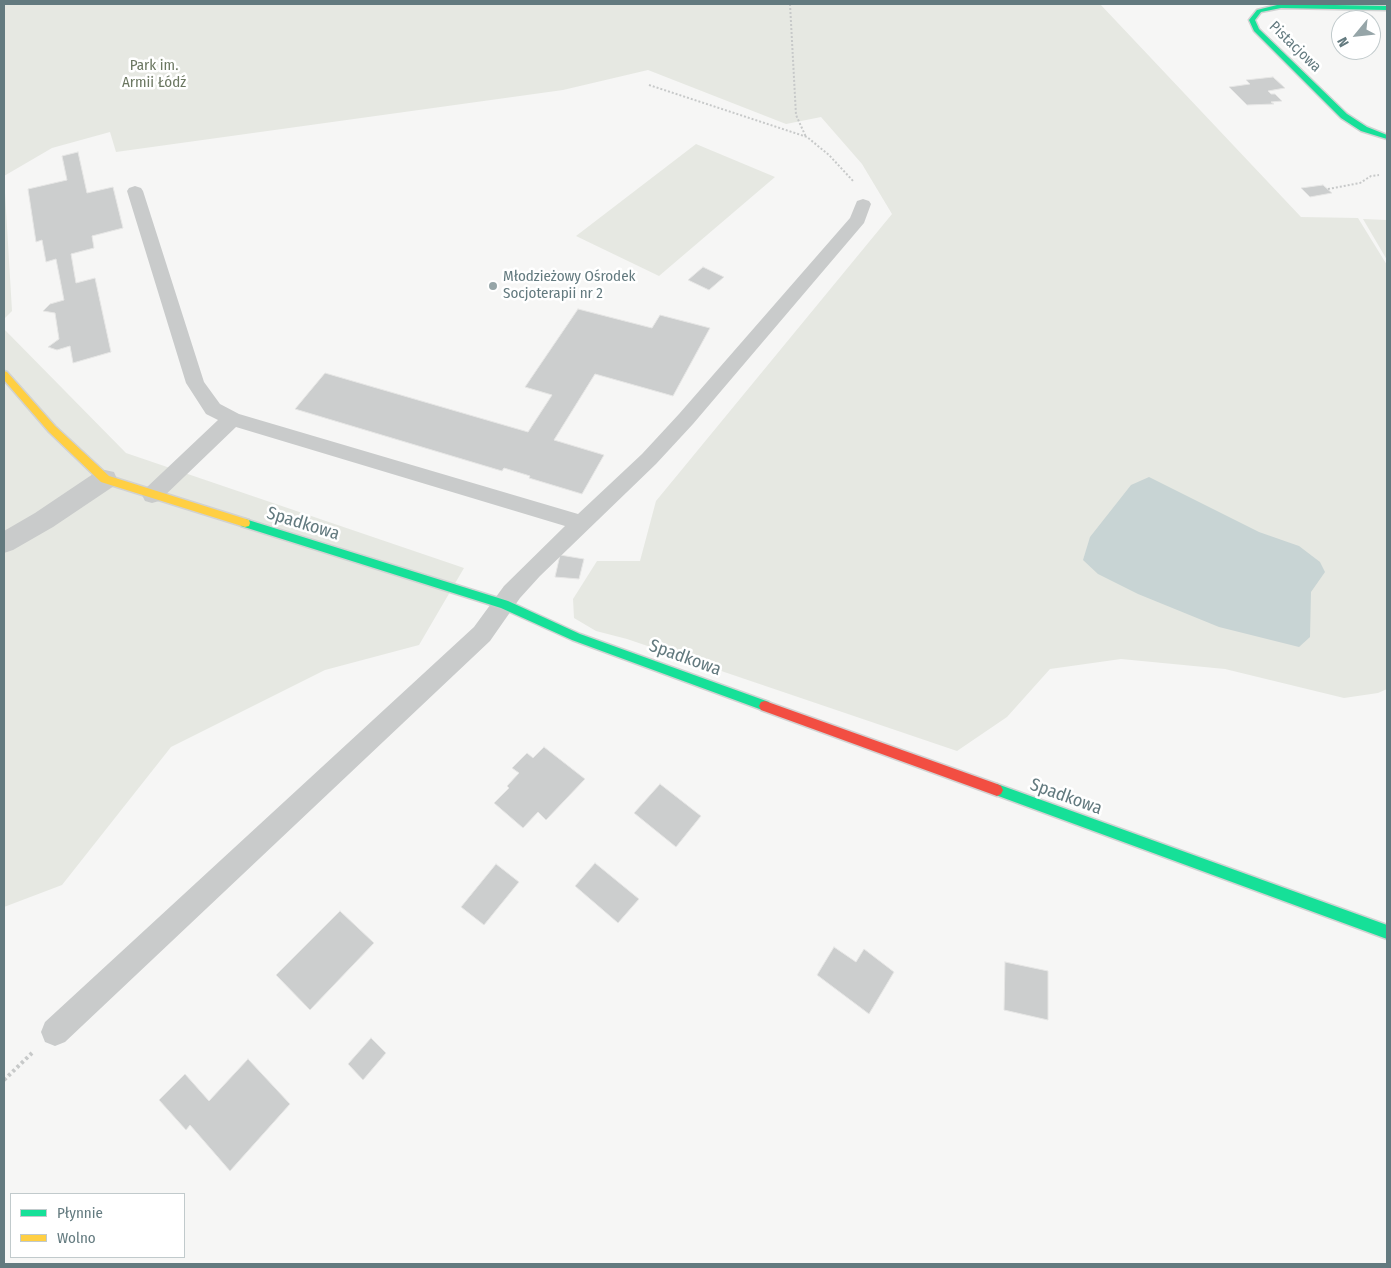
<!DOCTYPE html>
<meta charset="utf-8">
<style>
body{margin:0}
#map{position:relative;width:1391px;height:1268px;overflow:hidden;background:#f6f6f5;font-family:"Fira Sans Condensed",sans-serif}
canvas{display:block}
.frame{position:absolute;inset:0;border:5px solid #637a7f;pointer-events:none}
.legend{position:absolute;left:10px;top:1193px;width:175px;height:65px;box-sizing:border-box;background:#fff;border:1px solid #c1cacc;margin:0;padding:6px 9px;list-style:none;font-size:15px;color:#637a7f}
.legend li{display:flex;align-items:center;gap:10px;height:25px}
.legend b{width:25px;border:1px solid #c1cacc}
.north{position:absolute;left:1331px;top:10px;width:50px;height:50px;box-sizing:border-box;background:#fff;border:1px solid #c1cacc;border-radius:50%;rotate:242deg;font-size:14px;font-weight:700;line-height:20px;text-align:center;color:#637a7f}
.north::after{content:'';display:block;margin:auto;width:18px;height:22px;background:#96a5a8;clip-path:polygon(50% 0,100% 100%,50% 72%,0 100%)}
</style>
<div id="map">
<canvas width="1391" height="1268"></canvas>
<div class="frame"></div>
<ul class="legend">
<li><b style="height:6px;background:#16e098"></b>Płynnie</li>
<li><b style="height:6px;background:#ffcf43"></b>Wolno</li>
</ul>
<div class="north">N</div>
</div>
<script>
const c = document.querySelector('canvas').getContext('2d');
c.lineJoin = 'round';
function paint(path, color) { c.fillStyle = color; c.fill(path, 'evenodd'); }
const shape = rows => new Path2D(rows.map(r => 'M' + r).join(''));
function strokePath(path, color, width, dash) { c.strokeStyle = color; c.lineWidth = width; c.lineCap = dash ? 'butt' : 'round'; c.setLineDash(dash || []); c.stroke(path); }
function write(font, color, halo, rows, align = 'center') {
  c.font = font + ' "Fira Sans Condensed",sans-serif'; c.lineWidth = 5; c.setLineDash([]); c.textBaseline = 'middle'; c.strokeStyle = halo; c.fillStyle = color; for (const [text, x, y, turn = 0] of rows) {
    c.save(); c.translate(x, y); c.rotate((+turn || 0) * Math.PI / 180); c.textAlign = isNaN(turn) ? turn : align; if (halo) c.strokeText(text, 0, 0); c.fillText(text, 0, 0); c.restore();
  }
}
const green = shape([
 [4,4,1100,4,1301,217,1358,218,1387,265,1387,689,1378,693,1344,698,1225,669,1121,659,1050,669,1007,717,957,751,627,639,596,631,574,618,573,599,597,561,640,561,656,501,892,214,862,164,821,117,786,124,648,70,563,90,116,152,110,132,52,148,4,176,12,311,4,319],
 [696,144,775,177,659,276,576,236],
 [1363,219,1387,220,1387,260],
 [4,329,126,453,464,568,419,645,325,670,171,747,62,885,4,907]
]);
const water = shape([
 [1149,477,1259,532,1299,546,1320,562,1325,572,1311,592,1310,637,1299,647,1219,627,1138,594,1098,574,1083,560,1090,537,1131,485]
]);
const building = shape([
 [1273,77,1285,88,1268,91,1271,94,1275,94,1282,101,1271,102,1274,104,1247,105,1229,87,1250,84,1246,80,1273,77],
 [78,152,87,193,113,187,123,228,92,236,94,248,71,254,76,283,95,278,111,352,73,363,70,346,57,350,48,347,59,339,55,313,43,311,50,304,64,300,56,259,46,262,42,240,36,242,28,189,67,180,62,156,78,152],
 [1323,185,1332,193,1310,197,1301,188,1323,185],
 [703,267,724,277,709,290,688,280,703,267],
 [578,309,652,328,660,315,710,328,673,396,595,374,554,440,604,455,582,494,529,478,530,476,504,468,502,471,295,409,325,373,528,432,552,395,525,387,578,309],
 [560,555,584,559,579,579,555,577,560,555],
 [544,747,585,779,546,820,538,812,523,828,494,803,509,788,507,786,519,773,512,768,527,753,533,758,544,747],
 [660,784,701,816,676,847,634,813,660,784],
 [595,863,639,899,618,923,575,886,595,863],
 [496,864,519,882,484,925,461,907,496,864],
 [340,911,374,943,310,1010,276,975,340,911],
 [834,947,856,962,864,949,894,972,869,1014,817,975,834,947],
 [1005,962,1048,971,1048,1020,1004,1010,1005,962],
 [371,1038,386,1053,363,1080,348,1064,371,1038],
 [248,1059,290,1104,230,1171,190,1125,186,1130,159,1100,185,1074,209,1101,248,1059]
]);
const pathFar1 = shape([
 [790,4,796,115,806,137],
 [649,85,807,137,829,155,854,182],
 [1328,189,1360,183,1371,176,1379,175]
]);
const path = shape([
 [4,1080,32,1053]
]);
const lane = shape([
 [135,186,141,188,143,191,204,382,220,404,239,414,578,514,642,454,679,414,850,218,857,201,863,199,869,201,871,204,864,223,693,424,656,464,540,576,520,598,490,641,65,1042,55,1046,45,1042,41,1032,45,1022,474,627,504,586,565,526,236,427,159,501,152,503,145,501,142,495,145,489,218,420,206,414,186,383,127,191,129,188,135,186]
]);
const street = shape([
 [105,470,114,472,117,479,114,486,53,527,13,550,4,553,4,531,35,513,96,472,105,470]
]);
const fast = shape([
 [1281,4,1387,6,1387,10,1281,8,1261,12,1255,20,1259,29,1347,114,1367,127,1387,135,1387,139,1361,131,1341,118,1254,31,1249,20,1257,10,1281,4],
 [245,519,508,601,580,634,769,702,771,706,769,710,765,711,572,640,501,608,241,526,240,523,241,520,245,519],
 [997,784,1387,925,1387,939,993,794,991,790,993,786,997,784]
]);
const slow = shape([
 [4,371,7,372,55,426,109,476,249,520,250,523,249,526,245,527,101,482,49,432,4,380,4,371]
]);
const jam = shape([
 [765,701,997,784,1001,786,1003,790,1001,794,997,796,761,710,759,706,761,702,765,701]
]);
const markers = [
 [493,286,5,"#96a5a8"]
];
const farStreetnames = [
 ["Pistacjowa",1295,47,44]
];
const farParknames = [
 ["Park im.",154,66],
 ["Armii Łódź",154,83]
];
const farPoinames = [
 ["Młodzieżowy Ośrodek",503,277],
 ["Socjoterapii nr 2",503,294]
];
const streetNames = [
 ["Spadkowa",303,524,17],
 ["Spadkowa",685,658,20],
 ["Spadkowa",1066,797,20]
];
paint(green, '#e6e8e2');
paint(water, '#c8d4d4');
paint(building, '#cccece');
strokePath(building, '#e6e6e5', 1);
strokePath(fast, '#d1d2d2', 3);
strokePath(slow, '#d1d2d2', 3);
strokePath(jam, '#d1d2d2', 3);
strokePath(pathFar1, '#c7c9c9', 2, [2, 2]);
strokePath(path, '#c7c9c9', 4, [3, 3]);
paint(lane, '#c9cbcb');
paint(street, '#c9cbcb');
paint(fast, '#16e098');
paint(slow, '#ffcf43');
paint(jam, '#f24e42');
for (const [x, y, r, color] of markers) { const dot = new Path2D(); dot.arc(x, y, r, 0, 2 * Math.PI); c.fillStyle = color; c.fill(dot); strokePath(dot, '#fff', 2); }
write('15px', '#637a7f', '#fff', farStreetnames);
write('15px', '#6b7761', '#fff', farParknames);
write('15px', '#637a7f', '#fff', farPoinames, 'left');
write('18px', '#637a7f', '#fff', streetNames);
</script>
